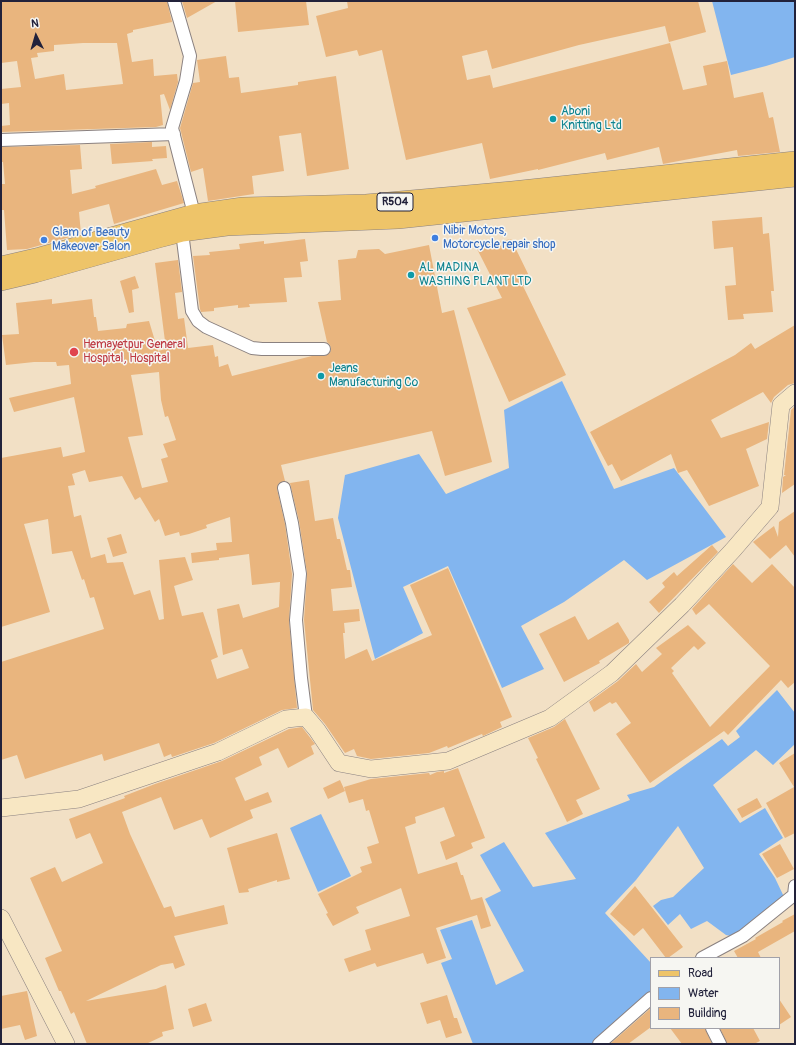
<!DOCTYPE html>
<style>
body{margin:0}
#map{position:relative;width:796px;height:1045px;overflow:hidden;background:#f2e0c5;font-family:Pangolin,sans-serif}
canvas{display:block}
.frame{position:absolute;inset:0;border:2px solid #22223b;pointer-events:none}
.legend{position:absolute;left:650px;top:957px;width:130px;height:72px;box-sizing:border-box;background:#f6f6f2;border:1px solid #a1a1a9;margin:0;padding:5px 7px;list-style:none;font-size:12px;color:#22223b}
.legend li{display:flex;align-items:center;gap:8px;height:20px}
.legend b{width:20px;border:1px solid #a1a1a9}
.north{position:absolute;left:16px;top:16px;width:40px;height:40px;-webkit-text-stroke:3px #f6f6f2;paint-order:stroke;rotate:355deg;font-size:11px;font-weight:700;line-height:16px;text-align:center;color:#22223b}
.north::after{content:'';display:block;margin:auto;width:14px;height:18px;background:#22223b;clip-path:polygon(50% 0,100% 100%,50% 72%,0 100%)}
</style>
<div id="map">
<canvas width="796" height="1045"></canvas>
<div class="frame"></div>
<ul class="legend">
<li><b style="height:5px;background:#eec469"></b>Road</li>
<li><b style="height:11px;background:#82b5ef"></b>Water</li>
<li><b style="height:11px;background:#e9b57e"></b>Building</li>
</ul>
<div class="north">N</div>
</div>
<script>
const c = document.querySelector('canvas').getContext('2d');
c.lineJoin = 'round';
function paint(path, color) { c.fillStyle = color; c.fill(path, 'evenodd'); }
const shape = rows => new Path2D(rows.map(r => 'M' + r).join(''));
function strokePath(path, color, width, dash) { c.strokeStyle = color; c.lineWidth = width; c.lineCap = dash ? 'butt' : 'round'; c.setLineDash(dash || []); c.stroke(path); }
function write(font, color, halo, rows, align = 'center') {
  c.font = font + ' Pangolin,sans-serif'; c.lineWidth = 3; c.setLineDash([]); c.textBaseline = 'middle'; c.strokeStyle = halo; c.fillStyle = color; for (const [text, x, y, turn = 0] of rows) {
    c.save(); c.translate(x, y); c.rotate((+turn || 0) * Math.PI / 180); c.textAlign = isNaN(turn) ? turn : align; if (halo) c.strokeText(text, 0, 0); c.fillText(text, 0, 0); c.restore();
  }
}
const water = shape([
 [712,1,795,1,795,57,766,66,731,75],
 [562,381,614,489,674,468,726,537,647,580,624,560,564,602,521,626,544,669,502,688,448,566,403,587,423,633,375,659,338,518,345,475,419,454,446,494,509,468,504,410],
 [777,690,795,713,795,744,773,765,756,750,713,785,740,823,765,808,783,838,759,854,775,878,785,899,735,937,726,935,707,921,691,929,680,914,668,925,653,906,661,900,673,897,704,868,678,826,636,880,605,913,651,963,651,993,621,1021,592,1044,473,1044,441,963,452,959,440,930,472,920,496,985,524,971,485,899,501,891,480,855,504,842,533,887,576,879,545,833,630,800,627,795,654,787,722,739,728,746,740,737,736,731],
 [321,814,351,876,318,892,290,828]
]);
const building = shape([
 [1,1,167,1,172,22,133,30,133,32,127,34,132,62,153,59,154,76,177,74,178,82,170,110,164,94,160,95,163,125,156,127,1,132,1,126,10,125,9,103,1,104,1,89,21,87,17,61,1,63],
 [83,43,117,43,123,84,66,90,64,74,35,79,31,58,38,57,37,53,54,51,54,45],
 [182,1,217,1,187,18],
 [235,1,306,1,309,25,238,32],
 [347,1,698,1,706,32,669,42,665,26,579,45,492,69,487,50,462,56,467,80,490,75,493,88,670,43,683,90,707,85,703,66,727,61,734,98,763,92,769,118,773,117,780,152,738,156,737,150,663,164,659,147,607,160,605,153,538,170,538,169,490,179,482,143,406,160,382,50,359,56,357,50,326,57,316,16,348,8],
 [226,56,229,78,239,77,241,93,298,85,298,82,336,76,349,169,307,176,301,133,279,136,284,171,252,176,254,194,208,201,203,168,191,172,180,128,193,83,200,82,197,60],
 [152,142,152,147,166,146,167,158,152,159,153,161,112,164,110,144],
 [80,145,82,169,70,170,72,194,96,188,95,186,156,169,162,185,177,181,184,203,114,224,109,204,101,206,79,212,81,234,27,249,7,250,4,210,2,210,1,202,1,184,5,184,3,162,1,162,1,147],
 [762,217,763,234,769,233,774,291,771,291,773,312,743,314,744,319,728,320,725,286,736,285,733,247,714,249,712,221],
 [305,239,308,261,300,262,302,277,284,278,287,302,249,304,250,307,238,308,238,305,214,308,214,311,201,312,200,309,193,256,210,255,209,252,240,249,239,244,264,241,264,244],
 [511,239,532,282,523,286,566,375,509,402,467,308,502,298,475,245,493,243],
 [429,245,442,313,454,310,492,462,445,476,432,431,281,465,285,481,279,483,277,489,285,524,292,574,289,621,297,708,282,710,214,743,172,757,171,754,164,757,159,743,104,761,102,754,25,779,17,755,1,760,1,662,104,629,94,597,90,598,84,579,82,580,72,551,52,554,48,519,24,524,50,612,1,627,1,458,61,447,63,457,85,452,74,397,14,412,9,398,71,384,69,365,57,366,56,362,34,362,6,365,2,335,19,334,16,303,52,299,52,304,92,299,94,317,96,317,98,331,126,328,127,324,149,321,158,351,166,349,155,263,178,260,182,292,175,293,178,319,184,318,188,348,213,345,215,357,218,356,219,367,228,364,232,376,312,356,324,356,330,353,331,349,330,345,327,342,318,302,341,300,338,260,356,258,358,250,379,249,385,254],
 [159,372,161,400,165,417,168,416,176,440,163,444,168,457,161,459,168,482,142,488,128,437,143,435,131,375],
 [85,470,89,482,122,476,135,500,140,497,155,522,159,519,165,536,179,532,180,536,189,534,207,528,206,525,230,517,232,542,216,543,217,550,191,553,192,563,219,560,219,558,249,554,252,585,280,582,279,607,243,618,239,604,217,609,223,655,242,649,249,668,217,679,211,660,218,657,203,612,182,616,174,586,193,580,185,557,159,560,164,619,159,620,150,590,134,595,123,562,107,563,105,554,91,558,81,515,74,517,68,486,75,485,72,474],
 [135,276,139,288,132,290,134,312,129,313,120,281],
 [795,325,795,383,788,385,774,397,771,403,763,392,711,420,721,438,769,422,767,439,746,449,759,486,709,506,687,470,678,473,671,454,621,481,612,464,608,466,590,432,735,355,751,343,755,349],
 [795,406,795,484,782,493,783,477,786,475,784,475,791,410],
 [309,480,315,521,333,518,337,539,340,539,347,570,350,570,352,587,331,589,333,611,359,609,360,621,344,623,345,633,343,633,345,659,367,649,372,661,432,635,410,585,448,568,512,717,500,722,502,727,483,736,482,734,448,748,447,746,429,753,371,759,357,756,354,749,345,753,325,724,313,710,304,620,307,573,299,521,290,483],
 [795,511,795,557,786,545,770,559,753,542,774,526,778,537,779,522],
 [121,534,127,553,113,557,107,538],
 [712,545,718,552,659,613,649,602,665,587,662,583,674,572,677,576],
 [733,564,752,583,772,564,795,588,795,682,788,688,781,680,728,735,724,731,650,783,616,734,631,723,616,702,612,704,610,702,594,712,589,702,618,681,636,664,642,672,662,654,656,648,688,625,706,643,698,650,694,646,671,668,674,671,672,673,710,727,770,666,709,604,696,615,692,609],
 [575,616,588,640,618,622,629,640,629,643,599,661,600,663,564,682,539,634],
 [565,719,600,789,576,800,583,814,567,822,536,759,538,758,528,738,554,727],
 [302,727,315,744,311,746,314,754,288,768,278,748,259,757,262,765,235,778,245,801,268,792,272,802,250,810,253,818,210,838,202,819,174,830,161,797,122,812,130,834,164,908,171,906,175,917,224,905,228,924,174,936,185,965,175,969,173,963,161,965,86,1001,156,989,166,985,174,1029,162,1032,163,1036,146,1044,87,1044,74,1012,71,1014,61,991,59,991,45,958,62,951,30,878,55,867,62,882,103,863,90,833,76,839,69,819,125,798,124,796,155,784,222,761,289,729],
 [795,753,795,833,785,838,766,803,794,787,779,763],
 [458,768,485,838,471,843,473,848,446,860,440,842,455,836,444,807,415,817,416,823,405,827,418,874,457,862,461,875,463,875,471,900,482,897,491,926,481,929,477,915,436,928,446,958,427,964,423,953,377,967,375,963,349,972,344,959,371,950,365,930,410,916,401,888,356,907,359,913,333,926,326,914,328,913,318,894,362,872,360,867,372,863,367,847,379,843,369,810,366,811,363,799,349,803,344,787,371,779,429,773,430,775,437,772,444,771,444,773],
 [340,780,345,791,328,799,323,788],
 [757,798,762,807,742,818,737,809],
 [277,833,290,879,277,882,277,880,248,889,249,892,239,893,227,848],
 [780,844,794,869,777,878,762,854],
 [635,886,683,947,668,958,666,958,643,928,634,936,610,914],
 [795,914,795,931,758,952,761,958,738,958,734,951,756,939,755,938,783,922,782,921],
 [27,991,37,1036,25,1040,20,1025,1,1029,1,996],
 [447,995,454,1018,457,1018,462,1033,446,1038,440,1020,427,1024,420,1003],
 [779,999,791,1017,779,1025],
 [206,1003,212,1021,193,1027,188,1009],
 [651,1008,651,1027,628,1044,610,1044],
 [670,1028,705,1028,712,1044,682,1044],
 [720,1028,753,1028,760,1041,754,1044,727,1044]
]);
const street = shape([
 [174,1,190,56,186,81,172,128,194,214],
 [1,140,174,134],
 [182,232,192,311,198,321,206,327,252,348,262,349,324,349],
 [284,488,292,523,300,574,296,620,301,678,306,717],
 [702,958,743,936,794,895,795,886],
 [712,1028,720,1044],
 [599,1044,651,998]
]);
const secondary = shape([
 [1,808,79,799,218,752,286,719,306,717,317,730,339,763,371,769,448,761,550,718,612,673,682,605,733,550,770,507,781,405,795,393],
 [1,918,66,1044]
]);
const primary = shape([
 [1,266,40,257,194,214,243,207,366,204,512,191,795,161],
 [1,281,35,273,159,238,182,232,227,226,398,219,795,177]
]);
const markers = [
 [553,119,4,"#0f9aa8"],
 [435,238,4,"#3f7fe0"],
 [44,240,4,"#3f7fe0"],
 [411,275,4,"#0f9aa8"],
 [74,352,5,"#e0444e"],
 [321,376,4,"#0f9aa8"]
];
const shields = [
 [395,202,36]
];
const shieldNames = [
 ["R504",395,202]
];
const cultureNames = [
 ["Aboni",561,112],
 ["Knitting Ltd",561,126],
 ["AL MADINA",419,268],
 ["WASHING PLANT LTD",419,282],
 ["Jeans",329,369],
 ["Manufacturing Co",329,383]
];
const shopNames = [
 ["Nibir Motors,",443,231],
 ["Motorcycle repair shop",443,245],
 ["Glam of Beauty",52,233],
 ["Makeover Salon",52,247]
];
const healthNames = [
 ["Hemayetpur General",83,345],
 ["Hospital, Hospital",83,359]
];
paint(water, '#82b5ef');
paint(building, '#e9b57e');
strokePath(street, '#8a8180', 14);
strokePath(secondary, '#8a8180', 18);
strokePath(primary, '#8a8180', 20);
strokePath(street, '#fff', 12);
strokePath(secondary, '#f8e7c3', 17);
strokePath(primary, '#eec469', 19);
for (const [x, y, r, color] of markers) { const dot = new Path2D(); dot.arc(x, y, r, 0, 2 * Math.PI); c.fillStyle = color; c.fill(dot); strokePath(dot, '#f6f6f2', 1.5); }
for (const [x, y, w] of shields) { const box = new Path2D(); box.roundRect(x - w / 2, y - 9, w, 18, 3); c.fillStyle = '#f6f6f2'; c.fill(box); strokePath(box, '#22223b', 1); }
write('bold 11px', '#22223b', null, shieldNames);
write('12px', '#0d838f', '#f6f6f2', cultureNames, 'left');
write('12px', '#366cbe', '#f6f6f2', shopNames, 'left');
write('12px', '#be3a42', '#f6f6f2', healthNames, 'left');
</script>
